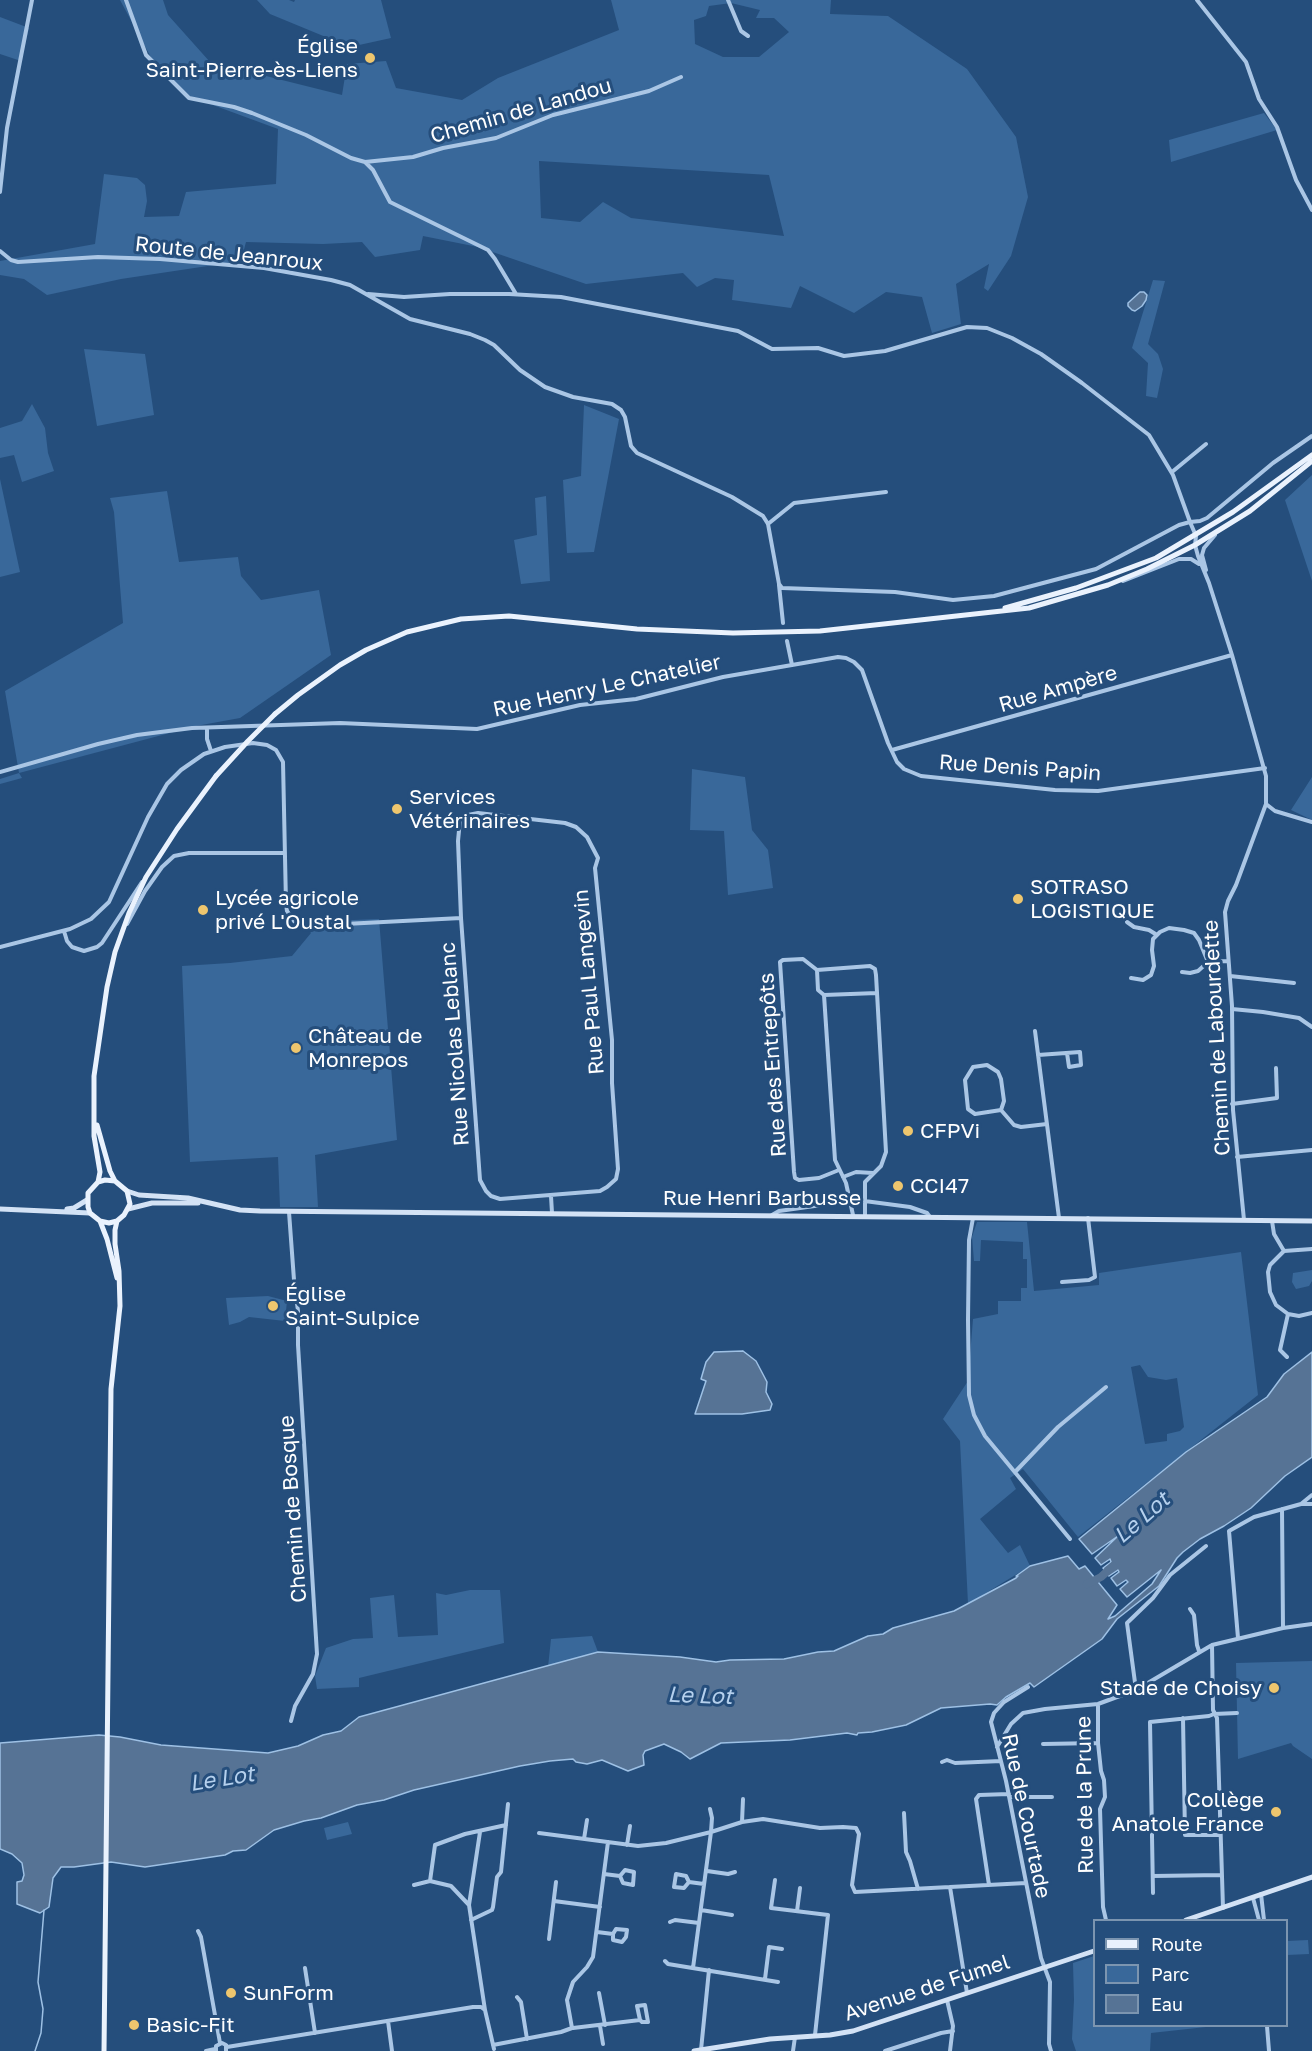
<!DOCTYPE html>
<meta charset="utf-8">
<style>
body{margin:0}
#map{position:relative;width:1312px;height:2051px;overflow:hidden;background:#254e7c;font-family:"Golos Text",sans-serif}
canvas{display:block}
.legend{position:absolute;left:1093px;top:1919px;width:195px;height:108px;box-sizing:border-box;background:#254e7c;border:2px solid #7c95b0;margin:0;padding:8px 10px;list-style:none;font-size:18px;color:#fff}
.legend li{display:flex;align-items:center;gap:12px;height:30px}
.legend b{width:30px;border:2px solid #7c95b0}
</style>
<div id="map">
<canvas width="1312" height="2051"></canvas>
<ul class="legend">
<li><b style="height:8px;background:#eaf2fd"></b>Route</li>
<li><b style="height:16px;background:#39689a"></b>Parc</li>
<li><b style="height:16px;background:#567395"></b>Eau</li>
</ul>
</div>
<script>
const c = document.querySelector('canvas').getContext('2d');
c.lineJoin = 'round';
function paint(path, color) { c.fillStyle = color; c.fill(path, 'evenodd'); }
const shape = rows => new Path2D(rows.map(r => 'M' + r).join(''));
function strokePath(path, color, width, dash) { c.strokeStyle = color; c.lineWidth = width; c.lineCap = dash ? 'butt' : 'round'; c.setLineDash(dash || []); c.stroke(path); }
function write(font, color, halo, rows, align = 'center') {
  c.font = font + ' "Golos Text",sans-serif'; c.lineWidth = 6; c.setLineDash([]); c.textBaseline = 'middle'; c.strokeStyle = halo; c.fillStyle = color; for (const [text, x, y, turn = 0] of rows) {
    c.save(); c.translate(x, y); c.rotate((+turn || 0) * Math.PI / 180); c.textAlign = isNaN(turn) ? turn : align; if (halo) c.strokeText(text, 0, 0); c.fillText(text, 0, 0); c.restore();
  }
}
const green = shape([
 [120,0,163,0,168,15,210,62,342,95,347,64,386,61,396,88,462,100,498,78,619,30,611,0,831,0,830,14,888,16,967,69,1016,137,1028,197,1011,256,988,291,984,288,989,264,956,284,961,324,932,333,922,297,886,292,854,313,800,286,791,308,732,300,734,280,715,278,697,287,683,273,586,284,478,247,423,236,420,250,375,257,362,242,323,244,246,242,241,261,121,279,47,295,24,279,0,275,0,261,95,244,104,174,137,178,145,185,147,201,144,217,179,216,186,192,276,184,278,129,183,94,154,63],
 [731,3,760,10,756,18,774,18,789,32,759,57,723,57,695,44,694,20,706,16,709,6],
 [539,161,769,175,784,236,631,218,603,202,580,222,541,218],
 [257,0,289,0,294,2,295,0,381,0,391,38,350,47,270,14],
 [0,17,29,28,21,61,0,54],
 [1264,113,1277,130,1171,162,1169,140],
 [1153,280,1165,281,1148,344,1158,354,1163,369,1157,398,1146,396,1148,363,1132,348],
 [84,349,145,354,154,415,97,426],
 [32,404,45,428,48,453,54,471,22,482,14,455,0,458,0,428,22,421],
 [584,405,619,419,594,552,567,553,563,480,581,476],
 [1312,475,1312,581,1285,500],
 [0,479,20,572,0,577],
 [167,491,179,562,238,557,241,576,261,600,319,590,331,655,240,718,196,726,19,773,22,778,0,784,0,779,19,773,5,691,123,623,114,512,110,498],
 [546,496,550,581,521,584,514,540,537,535,535,498],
 [692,769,745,777,752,830,768,850,773,888,728,895,724,831,690,830],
 [1312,777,1312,820,1291,810],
 [379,919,397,1140,315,1155,318,1207,280,1207,278,1157,190,1162,182,966,230,963,292,956,311,933,303,922],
 [977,1222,1027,1222,1034,1291,1099,1285,1099,1273,1241,1252,1258,1395,1078,1537,1023,1469,1010,1478,1016,1489,980,1519,1008,1553,1020,1545,1030,1566,968,1604,960,1441,943,1419,968,1381,973,1319,998,1314,998,1301,1021,1301,1021,1288,1027,1288,1027,1259,1023,1259,1023,1242,981,1240,980,1261,974,1261,972,1237],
 [1140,1365,1148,1377,1166,1380,1177,1378,1184,1427,1180,1431,1167,1434,1167,1441,1145,1444,1131,1367],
 [1312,1270,1312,1281,1309,1286,1296,1289,1292,1282,1293,1273],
 [268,1296,287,1301,285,1321,249,1317,240,1322,229,1325,226,1298],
 [470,1590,500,1590,504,1643,359,1678,359,1687,317,1689,315,1676,326,1648,353,1639,373,1638,370,1598,394,1595,398,1637,438,1635,436,1593,446,1595],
 [592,1636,598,1652,548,1667,551,1639],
 [1312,1661,1312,1759,1293,1746,1291,1743,1238,1759,1236,1663],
 [348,1822,352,1834,327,1840,324,1828],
 [1308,1940,1309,1954,1287,1955,1287,1941],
 [1094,1956,1094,2026,1206,2027,1151,2033,1150,2051,1076,2051,1072,2039,1074,2000,1073,1963]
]);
const water = shape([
 [1140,292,1144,292,1147,295,1146,300,1142,306,1135,311,1132,310,1128,306,1128,303,1140,292],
 [743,1351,756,1361,767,1382,766,1392,772,1404,770,1410,742,1414,695,1414,706,1381,701,1379,706,1362,714,1352,743,1351],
 [1312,1352,1312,1457,1285,1476,1251,1508,1224,1526,1200,1539,1183,1552,1177,1558,1159,1586,1117,1619,1102,1639,1034,1687,1030,1683,1006,1697,997,1705,990,1704,941,1708,906,1725,872,1732,858,1733,857,1735,847,1733,790,1740,721,1743,690,1759,681,1752,664,1744,645,1751,643,1755,644,1765,628,1771,602,1760,587,1764,576,1762,573,1759,550,1761,520,1766,414,1790,384,1800,357,1805,321,1818,304,1821,274,1830,246,1850,233,1851,225,1855,145,1867,111,1862,74,1867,61,1867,53,1878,49,1907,40,1913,17,1904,17,1882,22,1881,24,1875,22,1863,12,1854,0,1849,0,1743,99,1735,120,1737,161,1745,268,1753,298,1746,323,1735,341,1731,359,1717,598,1652,680,1657,716,1662,730,1660,784,1659,818,1652,834,1651,868,1636,883,1634,893,1628,954,1611,1016,1578,1018,1576,1016,1576,1030,1566,1068,1556,1079,1569,1085,1566,1117,1605,1108,1619,1115,1616,1152,1584,1161,1570,1127,1597,1120,1589,1128,1582,1126,1580,1117,1586,1111,1578,1119,1572,1118,1570,1109,1576,1103,1568,1111,1562,1110,1559,1101,1565,1095,1558,1118,1536,1092,1554,1079,1539,1186,1452,1267,1397,1284,1374,1312,1352]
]);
const stream = shape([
 [35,2051,41,2033,43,2009,38,1982,44,1910]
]);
const river = shape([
 [1087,1584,1101,1577,1113,1566]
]);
const minor = shape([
 [126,0,146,55,189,98,234,107,252,113,306,135,351,158,365,162,413,157,443,148,496,138,553,115,649,91,681,77],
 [728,0,741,31,748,36],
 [1197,0,1246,62,1259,99,1277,127,1296,180,1312,210],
 [365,162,373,170,390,202,488,250,495,259,516,294],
 [0,192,7,128,32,0],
 [0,251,11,260,18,262,98,257,160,259,264,268,331,280,350,285,410,319,470,334,485,340,494,345,520,370,545,387,573,397,612,404,621,410,625,417,631,446,637,453,732,497,763,516,768,524,779,584,782,588,895,592,953,600,994,596,1096,569,1179,525,1190,522,1196,536,1195,545,1198,556,1209,583],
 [368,294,404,297,450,294,509,294,561,297,738,331,772,349,818,348,844,356,885,351,967,327,987,328,1012,338,1041,354,1082,383,1149,435,1173,475,1190,522,1200,521,1207,518,1273,463,1312,436],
 [1172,472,1206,444],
 [768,524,794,503,886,492],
 [1206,570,1202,555,1204,548,1215,535],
 [1123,581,1179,559,1191,559,1199,564],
 [1209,583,1232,655,1266,776,1266,804,1236,885,1228,901,1225,912,1232,1006,1233,1110,1244,1220],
 [779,585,783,623],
 [787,641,792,665],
 [207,728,207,739,211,751],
 [892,750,1232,655],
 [0,772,98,744,137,735,192,728,340,723,477,729,580,705,636,699,723,677,838,657,846,658,854,662,862,670,888,743,897,762,904,769,921,776,1055,790,1098,791,1265,768],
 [1266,804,1275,811,1312,822],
 [478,813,565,823,576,827,587,837,598,858,595,868,612,1040,612,1083,618,1169,616,1179,607,1187,600,1191,500,1199,491,1196,486,1191,480,1180,461,918,458,841,460,820,468,815,478,813],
 [1127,922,1134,927,1149,930,1157,935],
 [127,924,145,891,162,867,174,856,189,853,285,853],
 [64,931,67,941,72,947,84,951,97,947,102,943,142,882],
 [0,947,70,929,91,919,109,902,148,817,167,784,181,770,204,754,225,747,253,743,267,745,276,750,283,762,286,904,287,911,294,921,301,926,306,926,461,918],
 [817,970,870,966,875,969,876,975,886,1152,881,1166,865,1182,865,1216],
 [817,970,803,959,783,960,780,962,794,1172,795,1178,799,1180,819,1178,839,1170],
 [817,970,818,990,824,995],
 [1182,972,1190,973,1198,971,1208,962],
 [1230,976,1294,983],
 [1131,978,1143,980,1151,975,1154,966,1152,950,1153,939,1160,932,1169,928,1184,930,1194,933,1199,940,1208,962,1228,961],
 [1232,1009,1263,1012,1299,1018,1312,1027],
 [1035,1031,1059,1218],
 [1038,1055,1080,1052,1081,1065,1069,1067,1067,1053],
 [1232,1104,1277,1098,1276,1068],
 [1001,1110,975,1114,968,1109,965,1080,973,1067,987,1065,998,1072,1001,1079,1004,1101,1001,1110,1014,1125,1021,1127,1047,1124],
 [1237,1157,1312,1150],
 [843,1177,856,1172,873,1173],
 [551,1196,552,1213],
 [289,1212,294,1280,298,1311,298,1345,317,1654,313,1674,295,1706,291,1721],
 [772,1215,779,1211,857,1200,910,1207,927,1213,930,1217],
 [853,1215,846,1183,835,1160,824,995,877,993],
 [973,1218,969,1240,968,1320,969,1395,974,1415,985,1436,1070,1539],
 [1272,1221,1274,1234,1284,1251],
 [1312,1249,1284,1251,1270,1265,1268,1272,1270,1292,1276,1305,1288,1314,1299,1316,1312,1313],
 [1062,1282,1089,1280,1095,1277,1088,1218],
 [1287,1357,1280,1350,1288,1314],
 [1015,1472,1058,1427,1106,1387],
 [1301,1504,1312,1504],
 [1190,1609,1194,1615,1197,1645,1199,1651],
 [1283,1628,1312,1624],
 [1238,1638,1229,1531,1254,1517,1301,1504,1312,1495],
 [1212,1645,1213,1710,1217,1718,1223,1908],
 [1028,1687,1004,1702,994,1713,991,1722,1006,1781,1041,1958,1050,1982,1049,2044,1051,2051],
 [1136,1690,1127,1623,1153,1598,1170,1575,1206,1546],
 [1098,1704,1098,1743,1101,1771,1104,1780,1105,1797,1100,1809,1103,1907,1106,1920],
 [1183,1718,1185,1835,1220,1835],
 [1043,1744,1098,1743],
 [997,1747,1011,1724,1023,1713,1045,1709,1098,1704,1136,1690,1212,1645,1283,1628,1282,1509],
 [942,1762,947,1760,955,1763,1001,1761],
 [1010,1797,1052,1797],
 [904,1813,906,1852,910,1861,918,1889],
 [742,1822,743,1799],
 [539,1833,638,1846,666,1843,711,1832,742,1822,763,1819,820,1828,843,1827,856,1828,859,1834,852,1885,855,1892,1026,1883],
 [584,1839,587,1820],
 [627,1845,630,1826],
 [707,1871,728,1874,735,1872],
 [604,1874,620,1876,623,1883,633,1885,634,1872,625,1870,620,1876],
 [1153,1876,1221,1875],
 [775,1880,771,1908,828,1915,815,2035],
 [430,1881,435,1845,465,1834,506,1825],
 [689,1882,684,1888,674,1887,676,1874,686,1876,689,1882,704,1884],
 [414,1885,430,1881,451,1886,469,1905,485,2010],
 [989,1885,976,1799,979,1795,1009,1794],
 [950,1887,967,1993],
 [1153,1893,1150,1722,1209,1716,1214,1714,1237,1713],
 [1261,1894,1264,1920],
 [1253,1898,1259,1920],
 [554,1901,600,1907],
 [469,1905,480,1832],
 [701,1910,732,1915],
 [797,1911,800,1888],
 [471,1920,492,1910,493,1907,497,1877,501,1872,508,1804],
 [670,1922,675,1920,699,1923],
 [198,1931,201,1937,220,2043],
 [597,1932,613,1934,613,1940,622,1942,626,1937,627,1930,616,1929,613,1934],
 [549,1939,556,1882],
 [665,1961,668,1964,778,1982],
 [305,1968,315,2033],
 [693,1968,711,1832,712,1818,710,1809],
 [765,1979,769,1947,782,1949],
 [599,1993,605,2025],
 [517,1997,521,2002,527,2039],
 [947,2000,953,2026,950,2051],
 [388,2021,392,2051],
 [600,2026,603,2044],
 [1267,2026,1269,2051],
 [573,2028,640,2020,637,2006,645,2005,648,2022,642,2022,640,2020],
 [493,2045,561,2032,572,2028,567,2000,573,1982,587,1967,593,1957,608,1842],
 [227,2047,473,2007,481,2007,485,2010,494,2049],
 [701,2050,709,1970],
 [206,2051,215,2049],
 [216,2051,216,2046,222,2043,226,2045,226,2051],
 [793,2051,795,2037],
 [885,2051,941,2033,953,2031]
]);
const secondary = shape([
 [127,1191,139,1195,188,1198,240,1210,260,1211,1312,1221],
 [0,1209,90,1213],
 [67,1209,74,1208,87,1200],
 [128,1209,152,1203,198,1203],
 [1186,1920,1312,1877],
 [694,2051,770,2039,830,2035,853,2031,1094,1951]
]);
const primary = shape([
 [1005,608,1076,588,1156,558,1233,512,1312,455],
 [275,714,298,695,340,665,366,650,407,632,461,619,509,616,637,629,733,633,820,631,1029,608,1108,585,1147,569,1195,545,1250,511,1312,461],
 [97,1125,110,1171,115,1181,127,1191,130,1204,124,1215,117,1221,109,1223,100,1221,90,1213,88,1207,88,1193,98,1182,105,1180,115,1181],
 [98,1182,100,1172,94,1136,94,1076,107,987,115,952,129,913,146,877,177,829,216,776],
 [100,1221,107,1239,117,1278],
 [104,2051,111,1389,120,1306,119,1271,115,1244,115,1230,117,1221]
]);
const primaryBridge = shape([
 [216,776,248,741,275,714]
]);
const markers = [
 [370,58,6,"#eec66e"],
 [397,809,6,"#eec66e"],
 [1018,899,6,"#eec66e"],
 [203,910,6,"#eec66e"],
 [296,1048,6,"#eec66e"],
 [908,1131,6,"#eec66e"],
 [898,1186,6,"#eec66e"],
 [273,1306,6,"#eec66e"],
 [1274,1688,6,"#eec66e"],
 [1276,1812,6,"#eec66e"],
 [231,1993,6,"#eec66e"],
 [134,2025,6,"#eec66e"]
];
const poiNames = [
 ["Église",358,46,"right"],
 ["Saint-Pierre-ès-Liens",358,70,"right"],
 ["Services",409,797],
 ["Vétérinaires",409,821],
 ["SOTRASO",1030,887],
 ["LOGISTIQUE",1030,911],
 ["Lycée agricole",215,898],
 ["privé L'Oustal",215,922],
 ["Château de",308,1036],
 ["Monrepos",308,1060],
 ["CFPVi",920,1131],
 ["CCI47",910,1186],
 ["Église",285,1294],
 ["Saint-Sulpice",285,1318],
 ["Stade de Choisy",1262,1688,"right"],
 ["Collège",1264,1800,"right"],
 ["Anatole France",1264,1824,"right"],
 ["SunForm",243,1993],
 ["Basic-Fit",146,2025]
];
const streetNames = [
 ["Chemin de Landou",521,111,-16],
 ["Route de Jeanroux",229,254,6],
 ["Rue Henry Le Chatelier",607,686,-12],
 ["Rue Ampère",1058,689,-16],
 ["Rue Denis Papin",1020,768,4],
 ["Rue Paul Langevin",589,982,-95],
 ["Chemin de Labourdette",1217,1038,-93],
 ["Rue Nicolas Leblanc",455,1044,-94],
 ["Rue des Entrepôts",773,1065,-94],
 ["Rue Henri Barbusse",762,1198],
 ["Chemin de Bosque",293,1509,-94],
 ["Rue de la Prune",1085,1795,-91],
 ["Rue de Courtade",1026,1816,78],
 ["Avenue de Fumel",927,1988,-18]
];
const waterNames = [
 ["Le Lot",1142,1518,-41],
 ["Le Lot",700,1696,2],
 ["Le Lot",222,1779,-9]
];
paint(green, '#39689a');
paint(water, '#567395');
strokePath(water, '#9ec1e5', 1.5);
strokePath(stream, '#9ec1e5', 1.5);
strokePath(river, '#567395', 8);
strokePath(minor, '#aac6e5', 4);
strokePath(secondary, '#d3e2f5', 5);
strokePath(primary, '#eaf2fd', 5);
strokePath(primaryBridge, '#eaf2fd', 5);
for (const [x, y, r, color] of markers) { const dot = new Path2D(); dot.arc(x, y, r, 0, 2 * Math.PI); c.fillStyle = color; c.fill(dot); strokePath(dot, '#254e7c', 2); }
write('21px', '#fff', '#254e7c', poiNames, 'left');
write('21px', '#fff', '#254e7c', streetNames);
write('italic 22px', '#b5d0ed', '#254e7c', waterNames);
</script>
